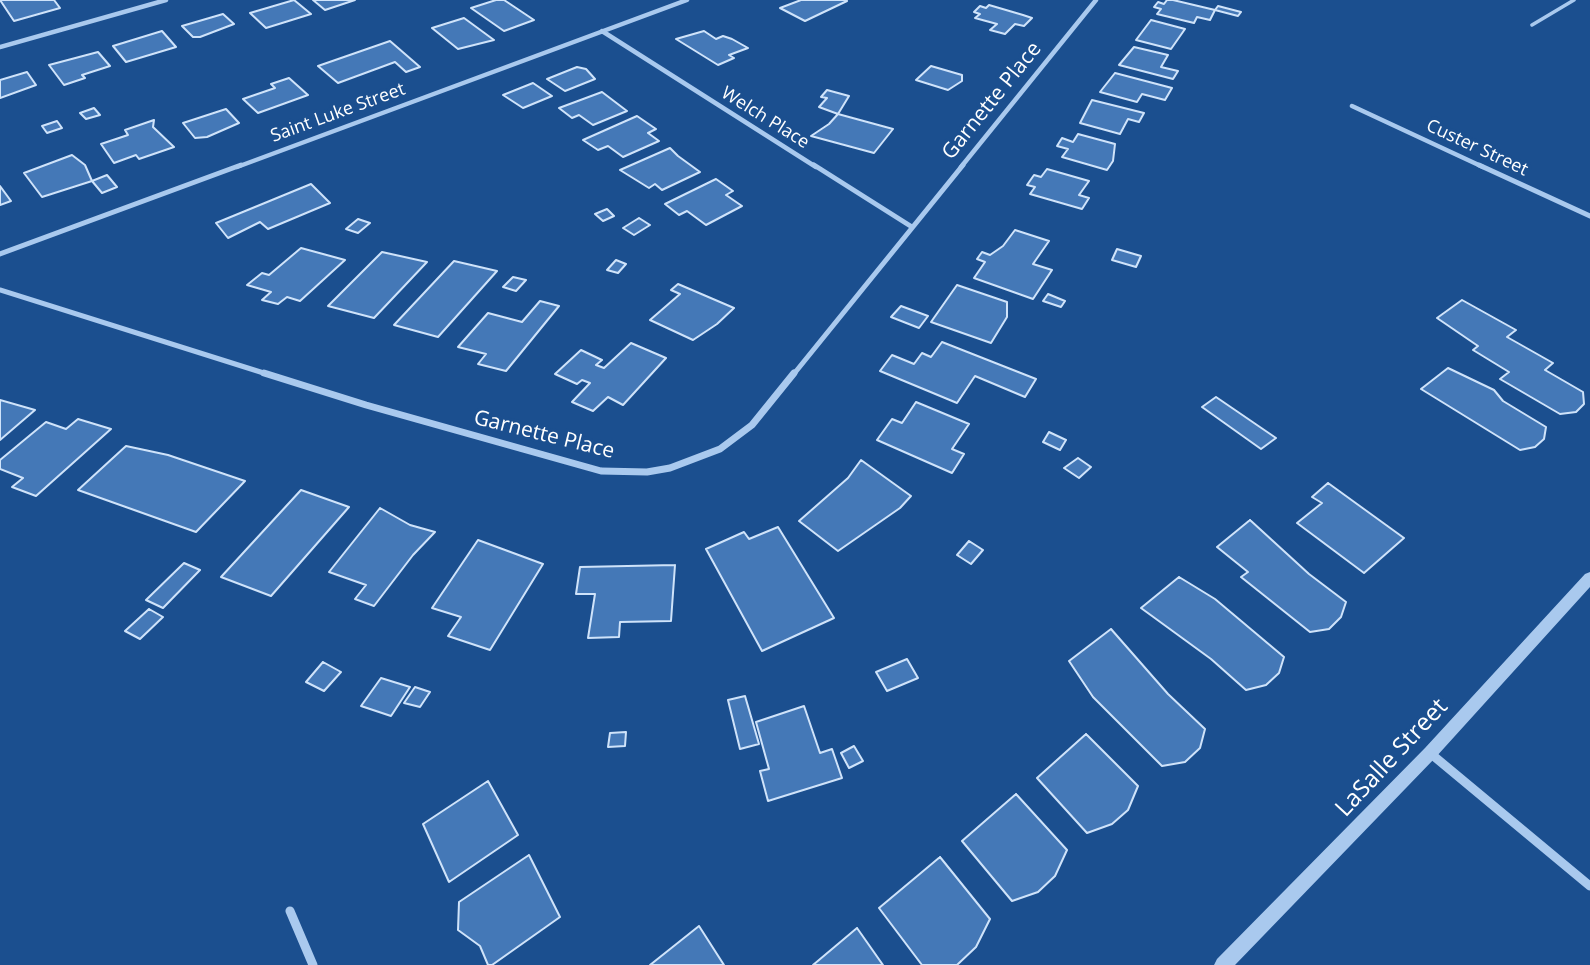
<!DOCTYPE html>
<style>
body{margin:0}
canvas{display:block;background:#1b4f8f}
</style>
<canvas width="1590" height="965"></canvas>
<script>
const c = document.querySelector('canvas').getContext('2d');
c.lineJoin = 'round';
function paint(path, color) { c.fillStyle = color; c.fill(path, 'evenodd'); }
const shape = rows => new Path2D(rows.map(r => 'M' + r).join(''));
function strokePath(path, color, width, dash) { c.strokeStyle = color; c.lineWidth = width; c.lineCap = dash ? 'butt' : 'round'; c.setLineDash(dash || []); c.stroke(path); }
function write(font, color, halo, rows, align = 'center') {
  c.font = font + ' "Open Sans",sans-serif'; c.lineWidth = 7; c.setLineDash([]); c.textBaseline = 'middle'; c.strokeStyle = halo; c.fillStyle = color; for (const [text, x, y, turn = 0] of rows) {
    c.save(); c.translate(x, y); c.rotate((+turn || 0) * Math.PI / 180); c.textAlign = isNaN(turn) ? turn : align; if (halo) c.strokeText(text, 0, 0); c.fillText(text, 0, 0); c.restore();
  }
}
const building = shape([
 [0,0,54,0,60,8,14,21,0,0],
 [294,0,311,14,266,28,250,13,294,0],
 [313,0,355,0,325,10,313,0],
 [496,0,504,0,534,20,504,31,471,8,496,0],
 [801,0,845,0,847,1,805,21,780,8,801,0],
 [1167,0,1173,0,1215,10,1210,20,1197,17,1194,23,1157,14,1161,9,1154,7,1158,2,1164,4,1167,0],
 [989,5,1023,15,1032,18,1024,26,1015,24,1005,34,990,30,997,24,975,18,980,14,974,12,980,6,986,8,989,5],
 [1218,6,1241,12,1238,16,1215,10,1218,6],
 [223,14,234,24,200,37,193,37,182,26,223,14],
 [464,18,494,40,458,49,432,28,464,18],
 [1151,20,1185,29,1171,49,1136,40,1151,20],
 [162,31,176,47,126,62,113,46,162,31],
 [704,31,716,39,723,36,732,39,748,48,729,55,734,58,718,65,676,39,704,31],
 [390,41,420,67,406,72,395,62,338,83,318,66,390,41],
 [1134,47,1168,55,1161,67,1178,71,1173,79,1119,65,1134,47],
 [98,52,110,66,82,75,85,78,64,85,49,65,98,52],
 [931,66,962,75,962,81,948,90,916,80,931,66],
 [577,67,586,69,595,79,565,91,547,79,577,67],
 [27,72,36,85,0,98,0,80,27,72],
 [1115,73,1172,88,1165,100,1142,94,1137,102,1100,92,1115,73],
 [289,78,308,95,258,113,243,99,275,88,271,84,289,78],
 [533,83,552,96,523,108,503,95,533,83],
 [827,90,849,96,838,114,819,107,827,98,821,97,827,90],
 [602,92,627,111,593,125,579,115,572,118,559,108,602,92],
 [1092,100,1144,113,1139,122,1128,119,1120,134,1080,123,1092,100],
 [94,108,100,115,86,119,80,113,94,108],
 [226,109,239,123,207,137,195,138,183,123,226,109],
 [838,114,893,129,874,153,811,136,829,124,838,114],
 [637,116,656,129,648,133,659,141,623,157,608,146,598,150,583,140,637,116],
 [154,120,153,127,174,147,139,159,136,155,114,163,101,144,128,135,125,130,154,120],
 [57,121,62,128,47,133,42,126,57,121],
 [1078,134,1115,144,1113,161,1107,170,1062,157,1068,149,1057,146,1062,138,1073,142,1078,134],
 [670,148,678,156,700,172,662,190,655,184,649,188,620,170,670,148],
 [72,155,85,165,92,181,42,197,24,173,72,155],
 [1047,169,1089,181,1079,195,1089,198,1082,209,1030,194,1035,187,1027,185,1034,175,1041,177,1047,169],
 [107,175,117,187,102,193,92,181,107,175],
 [716,179,733,191,726,195,742,206,706,225,687,211,679,215,665,204,716,179],
 [311,184,330,203,268,229,260,222,228,238,216,223,311,184],
 [0,186,11,201,0,205,0,186],
 [607,209,614,216,603,221,595,214,607,209],
 [639,218,650,225,634,235,623,228,639,218],
 [358,219,370,223,358,233,346,229,358,219],
 [1015,230,1049,241,1033,264,1052,270,1033,299,974,278,985,262,977,259,982,252,990,255,1003,246,1015,230],
 [301,248,345,260,300,301,287,297,278,304,262,300,271,292,247,285,262,273,269,275,301,248],
 [1117,249,1141,256,1136,267,1112,260,1117,249],
 [382,252,427,262,374,318,328,306,382,252],
 [616,260,626,264,618,273,607,270,616,260],
 [454,261,497,271,438,337,394,325,454,261],
 [513,277,526,280,516,291,503,287,513,277],
 [678,284,734,308,717,324,693,340,650,320,680,294,671,290,678,284],
 [957,285,1007,302,1007,317,991,343,931,322,957,285],
 [1048,294,1065,301,1061,307,1043,301,1048,294],
 [1462,300,1516,330,1507,337,1553,363,1545,370,1583,392,1584,404,1576,412,1560,414,1500,379,1509,372,1473,350,1478,346,1437,318,1462,300],
 [540,301,559,306,506,371,478,364,486,354,458,347,488,313,522,322,540,301],
 [901,306,928,316,919,328,891,317,901,306],
 [942,342,1036,379,1025,397,975,376,957,403,880,371,892,355,914,364,922,353,931,357,942,342],
 [631,343,666,358,623,405,608,397,593,411,572,402,590,383,582,380,577,384,555,374,581,350,602,360,596,365,604,368,631,343],
 [1448,368,1494,390,1503,401,1546,427,1544,439,1535,447,1520,450,1421,389,1448,368],
 [1216,397,1276,438,1261,449,1202,407,1216,397],
 [0,400,35,410,0,440,0,400],
 [916,402,969,424,952,449,964,454,952,473,877,440,892,419,902,423,916,402],
 [78,419,111,429,36,496,12,487,23,478,0,469,0,460,46,422,66,429,78,419],
 [1049,432,1066,440,1060,450,1043,442,1049,432],
 [126,446,168,455,245,481,196,532,78,490,126,446],
 [1078,458,1091,467,1079,478,1064,468,1078,458],
 [861,460,911,496,900,508,838,551,799,521,848,478,861,460],
 [1328,483,1404,538,1364,573,1297,523,1322,503,1312,497,1328,483],
 [301,490,349,507,271,596,221,577,301,490],
 [380,508,410,525,435,532,413,555,374,606,355,599,366,585,329,572,380,508],
 [1250,520,1309,574,1346,602,1341,617,1329,629,1310,632,1241,577,1248,572,1217,547,1250,520],
 [778,527,834,618,762,651,706,549,744,532,749,539,778,527],
 [478,540,543,564,490,650,448,636,461,617,432,608,478,540],
 [969,541,983,550,971,564,957,555,969,541],
 [184,563,200,570,163,608,146,600,184,563],
 [675,565,671,621,620,622,619,637,588,638,595,594,576,594,580,567,675,565],
 [1179,577,1215,599,1284,657,1279,673,1266,685,1246,690,1211,659,1141,608,1179,577],
 [149,609,163,617,140,639,125,631,149,609],
 [1111,629,1168,694,1205,729,1200,748,1185,762,1162,766,1093,697,1069,661,1111,629],
 [907,659,918,678,887,691,876,672,907,659],
 [323,662,341,672,324,691,306,682,323,662],
 [381,678,410,687,391,716,361,706,381,678],
 [415,687,430,692,420,707,404,703,415,687],
 [745,696,759,744,740,749,728,700,745,696],
 [804,706,820,753,832,749,842,778,768,801,760,771,769,769,756,722,804,706],
 [626,732,625,746,608,747,610,733,626,732],
 [1086,734,1138,786,1128,810,1112,824,1087,833,1037,778,1086,734],
 [854,746,863,761,849,768,841,753,854,746],
 [488,781,518,835,449,882,423,824,488,781],
 [1016,794,1067,850,1055,876,1038,892,1012,901,962,841,1016,794],
 [529,855,560,917,492,965,488,965,480,946,458,930,459,902,529,855],
 [940,857,990,919,976,947,957,965,922,965,879,908,940,857],
 [699,926,724,965,650,965,699,926],
 [857,928,883,965,813,965,857,928]
]);
const service = shape([
 [1532,25,1574,0]
]);
const minorFar3 = shape([
 [602,31,816,167],
 [0,47,166,0],
 [1352,106,1483,167],
 [237,167,687,0],
 [961,167,1096,0]
]);
const minorFar2 = shape([
 [814,165,912,227],
 [1479,165,1590,216],
 [0,254,241,165],
 [0,290,270,375],
 [793,375,963,165]
]);
const minorFar1 = shape([
 [264,373,366,405,601,471,647,472,670,468,720,449,752,425,794,373]
]);
const minor = shape([
 [1430,753,1590,886],
 [290,911,313,965]
]);
const tertiary = shape([
 [1590,572,1590,587,1435,758,1235,965,1214,965,1217,959,1425,748,1585,574,1590,572]
]);
const farStreetnames = [
 ["Saint Luke Street",338,113,-20],
 ["Welch Place",765,118,32],
 ["Custer Street",1477,148,25]
];
const streetNames = [
 ["Garnette Place",992,101,-51],
 ["Garnette Place",544,435,14]
];
const nearStreetnames = [
 ["LaSalle Street",1392,758,-47]
];
paint(building, '#4478b7');
strokePath(building, '#cfe3fa', 2);
strokePath(service, '#a9c9ee', 3.5);
strokePath(minorFar3, '#a9c9ee', 4.5);
strokePath(minorFar2, '#a9c9ee', 5);
strokePath(minorFar1, '#a9c9ee', 7);
strokePath(minor, '#a9c9ee', 9);
paint(tertiary, '#a9c9ee');
write('18px', '#fff', '#1b4f8f', farStreetnames);
write('21px', '#fff', '#1b4f8f', streetNames);
write('24px', '#fff', '#1b4f8f', nearStreetnames);
</script>
